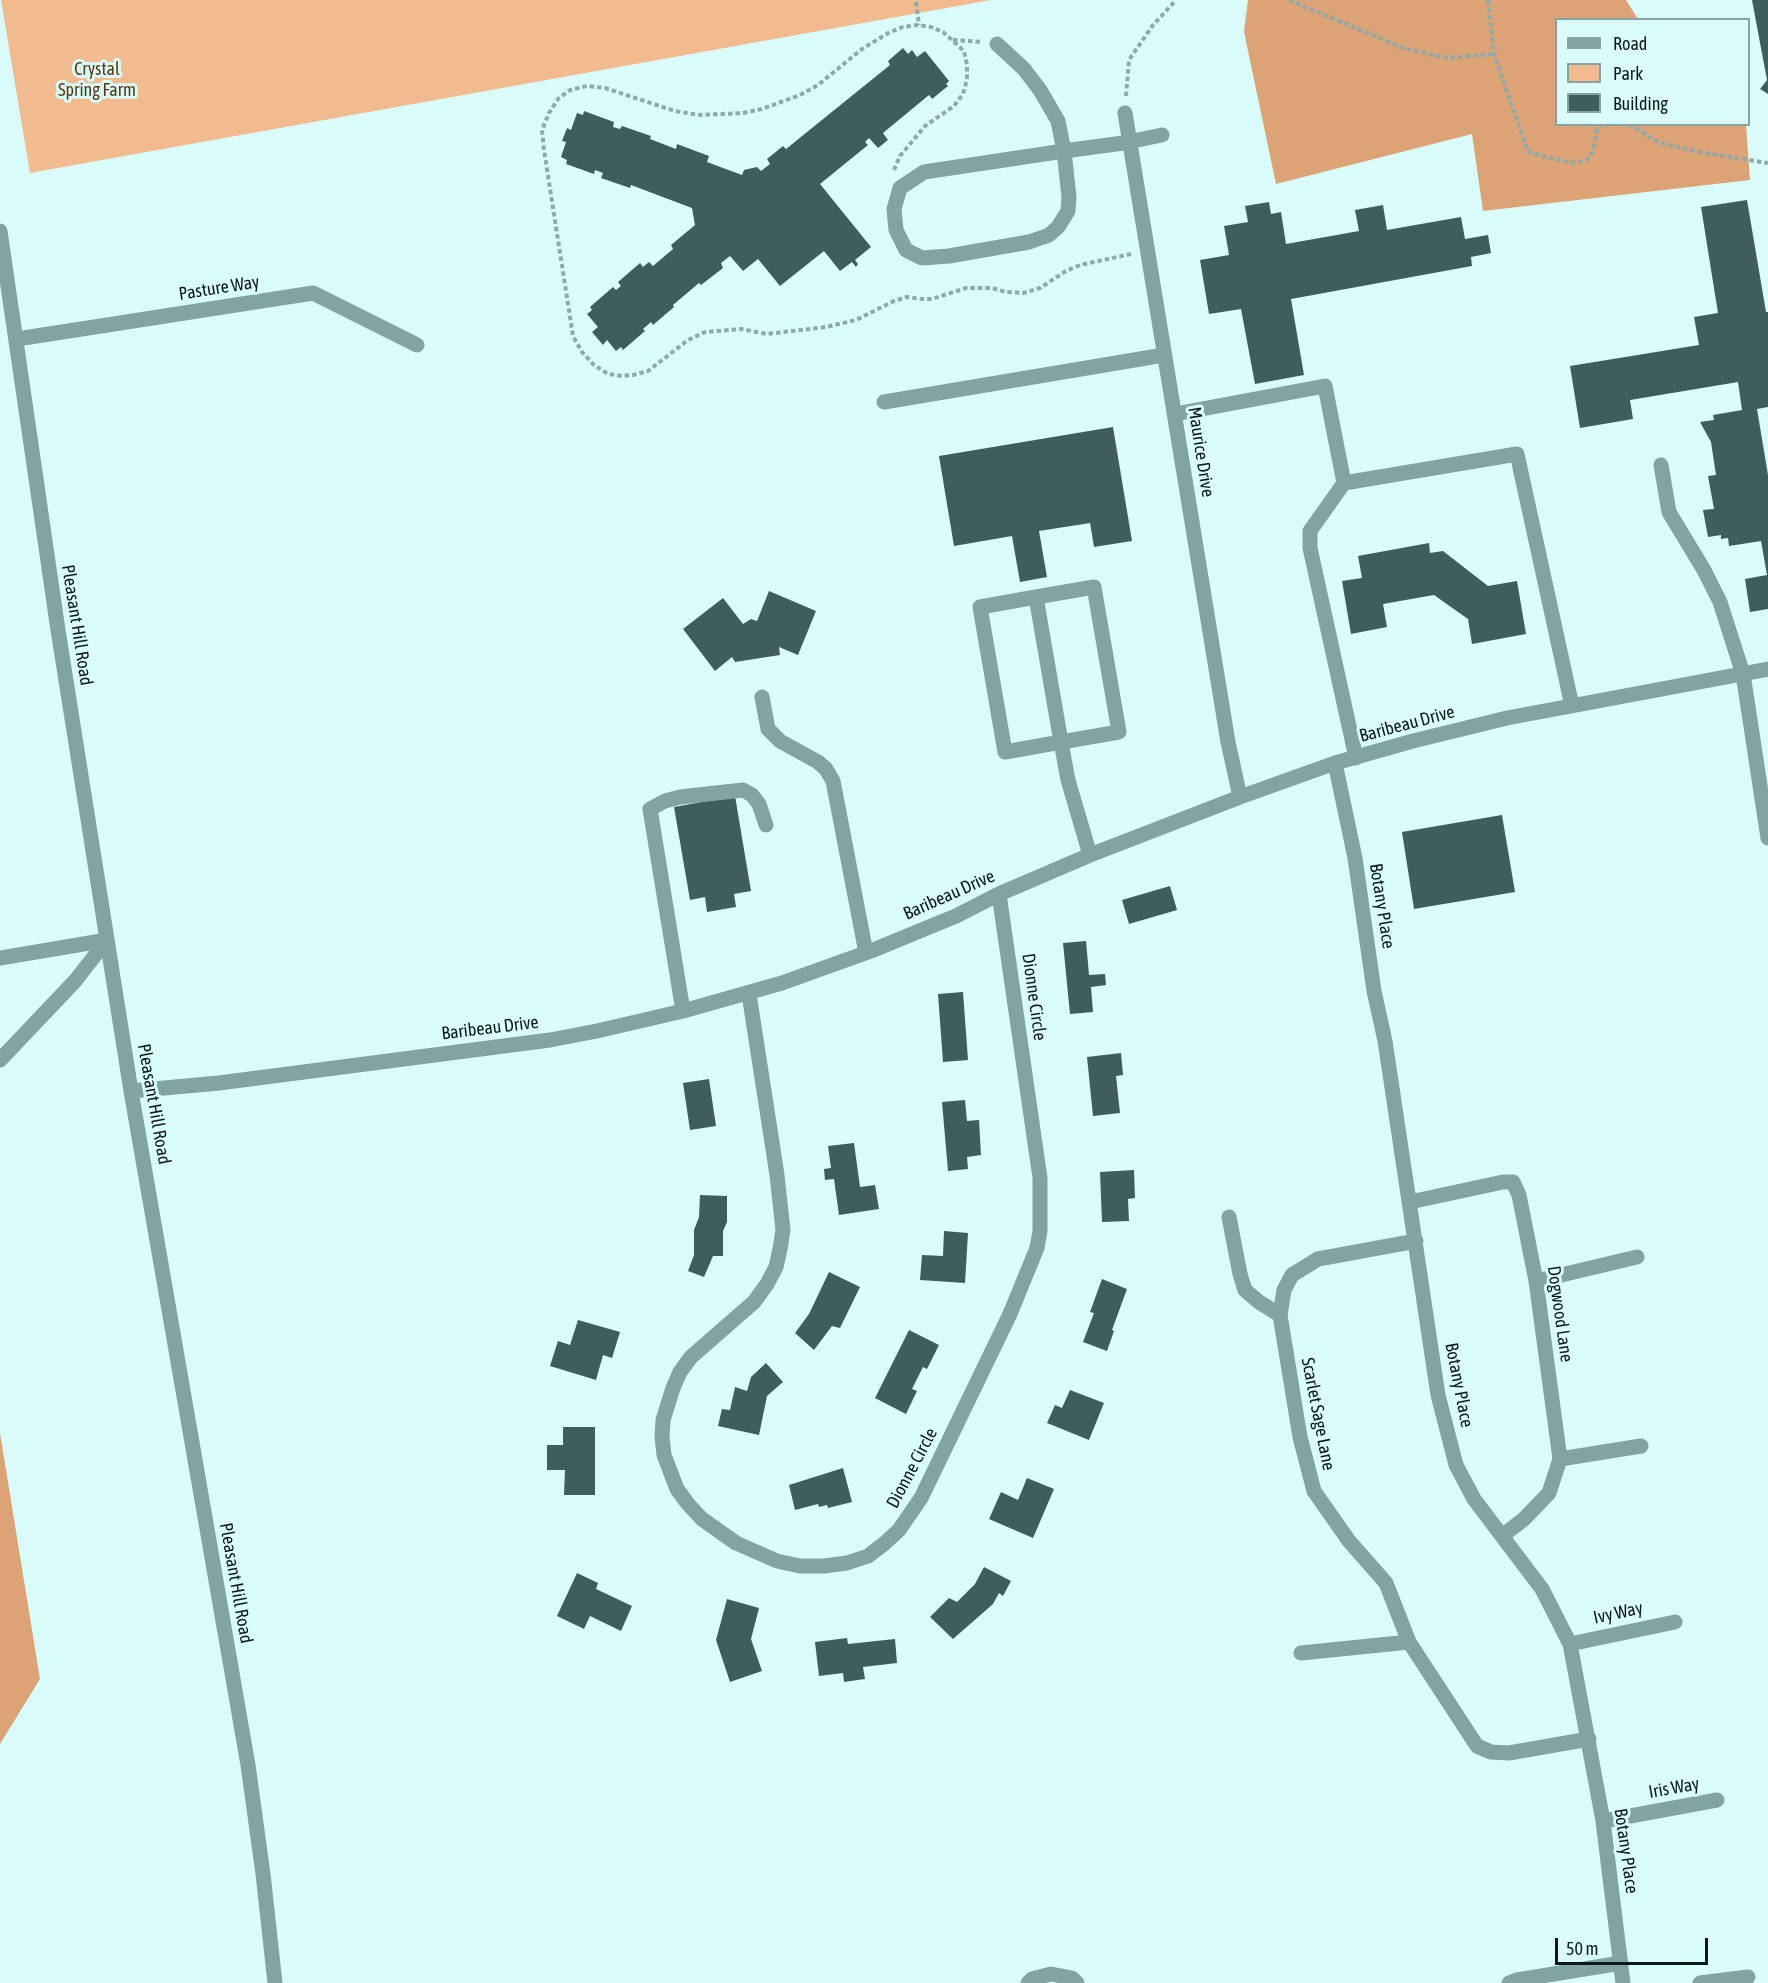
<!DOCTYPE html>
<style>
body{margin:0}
#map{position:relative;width:1768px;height:1983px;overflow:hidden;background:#d9fcfa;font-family:"Asap Condensed",sans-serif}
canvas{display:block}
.legend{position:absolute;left:1555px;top:18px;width:195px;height:108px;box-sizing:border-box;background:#d9fcfa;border:2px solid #87a2a0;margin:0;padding:8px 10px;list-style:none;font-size:18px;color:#0d1a19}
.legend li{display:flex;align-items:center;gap:12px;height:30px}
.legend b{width:30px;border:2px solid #87a2a0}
.scale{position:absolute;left:1555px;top:1938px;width:153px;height:27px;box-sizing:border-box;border:3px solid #0d1a19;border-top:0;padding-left:8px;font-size:18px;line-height:21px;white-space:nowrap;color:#0d1a19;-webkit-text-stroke:4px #d9fcfa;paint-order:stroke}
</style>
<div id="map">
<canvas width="1768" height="1983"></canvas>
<ul class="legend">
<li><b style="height:8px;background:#7fa4a2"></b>Road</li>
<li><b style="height:16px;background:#f1ba8f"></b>Park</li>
<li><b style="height:16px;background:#3e5d5c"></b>Building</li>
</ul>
<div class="scale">50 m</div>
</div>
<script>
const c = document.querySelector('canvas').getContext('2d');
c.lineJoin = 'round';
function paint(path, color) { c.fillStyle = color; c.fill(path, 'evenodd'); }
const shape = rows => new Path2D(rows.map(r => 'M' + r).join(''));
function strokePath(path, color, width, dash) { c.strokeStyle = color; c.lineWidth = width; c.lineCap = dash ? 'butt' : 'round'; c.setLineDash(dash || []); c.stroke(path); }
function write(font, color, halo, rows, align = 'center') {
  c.font = font + ' "Asap Condensed",sans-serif'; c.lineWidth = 6; c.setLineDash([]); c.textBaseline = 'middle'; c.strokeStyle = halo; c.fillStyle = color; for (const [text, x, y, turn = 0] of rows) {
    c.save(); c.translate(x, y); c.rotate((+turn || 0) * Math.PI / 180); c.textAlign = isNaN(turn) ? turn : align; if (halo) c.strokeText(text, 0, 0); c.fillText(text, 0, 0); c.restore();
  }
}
const green = shape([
 [1,0,991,0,30,173]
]);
const forest = shape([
 [1248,0,1626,0,1638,19,1556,20,1556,124,1746,125,1750,180,1483,211,1472,134,1276,184,1244,32],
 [0,1433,40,1679,0,1744]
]);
const building = shape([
 [1752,0,1768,0,1768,94,1760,89,1767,80],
 [903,48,908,54,912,50,917,57,925,51,949,81,946,84,948,86,932,99,929,95,883,133,888,140,878,148,869,138,865,142,868,145,820,184,871,247,855,260,858,264,856,267,852,262,840,271,824,251,780,286,758,259,743,271,730,256,721,263,723,268,701,285,699,283,673,305,674,307,653,325,651,322,643,329,645,331,623,350,621,347,616,351,607,340,603,345,592,332,598,327,587,314,592,310,590,307,613,287,616,290,621,286,618,282,640,263,643,267,649,262,653,266,673,249,671,245,695,225,692,208,631,185,630,188,601,178,603,173,595,170,594,174,566,164,567,160,561,157,566,142,562,141,567,128,571,130,577,113,583,115,584,111,614,122,613,127,620,129,622,126,651,136,650,139,676,149,677,144,709,156,707,162,742,175,744,170,757,167,761,171,770,164,767,159,783,146,786,149,890,65,888,61],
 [1747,200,1766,312,1768,312,1768,407,1757,409,1768,475,1768,609,1750,612,1745,579,1767,575,1761,541,1729,546,1728,538,1721,539,1721,535,1708,537,1703,510,1714,509,1708,476,1716,475,1711,442,1700,422,1714,420,1713,415,1742,410,1738,382,1630,400,1633,419,1580,428,1570,366,1699,345,1694,317,1718,313,1701,207],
 [1269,202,1271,214,1281,212,1286,244,1359,231,1355,210,1383,205,1387,230,1461,217,1465,239,1488,235,1491,253,1471,257,1472,266,1291,299,1304,375,1255,384,1241,309,1209,314,1200,260,1229,255,1224,226,1248,222,1245,206],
 [1113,427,1132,541,1094,547,1090,523,1039,531,1047,577,1020,582,1012,536,954,546,939,456],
 [1429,543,1430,553,1443,551,1488,586,1517,581,1526,634,1472,644,1468,619,1434,595,1383,604,1387,627,1351,634,1342,581,1362,578,1358,556],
 [769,591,816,611,798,655,779,647,780,655,735,662,732,657,715,671,683,629,723,598,743,624,751,619,757,621],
 [735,796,751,891,734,894,736,907,707,912,705,897,690,900,674,807],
 [1502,815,1515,892,1414,909,1402,832],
 [1170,886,1177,910,1129,924,1122,900],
 [1086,941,1089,975,1105,974,1106,985,1091,987,1093,1012,1070,1014,1063,943],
 [963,992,968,1060,943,1062,938,994],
 [1121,1053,1123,1075,1116,1076,1120,1113,1093,1116,1087,1057],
 [709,1079,716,1126,690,1130,683,1083],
 [965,1100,967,1121,979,1120,981,1155,967,1157,968,1169,948,1171,942,1102],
 [854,1143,860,1187,875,1185,879,1209,839,1215,834,1179,825,1180,824,1169,831,1168,828,1146],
 [1134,1170,1135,1198,1128,1199,1129,1221,1102,1222,1100,1172],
 [700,1195,727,1196,727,1222,723,1231,723,1256,713,1256,704,1277,688,1271,694,1255,694,1230,699,1217],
 [944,1231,968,1233,965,1283,920,1280,922,1255,943,1256],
 [829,1272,860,1287,840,1328,832,1326,814,1350,795,1333,809,1314],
 [1102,1279,1127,1289,1112,1330,1114,1331,1107,1351,1083,1342,1094,1313,1090,1312],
 [578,1320,620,1332,612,1358,603,1355,596,1380,550,1366,558,1341,570,1345],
 [909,1330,939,1345,927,1369,923,1367,912,1389,917,1391,906,1414,875,1398],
 [766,1363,783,1382,767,1396,759,1435,718,1426,722,1409,730,1410,735,1387,747,1391,751,1377],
 [1070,1390,1104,1403,1089,1440,1047,1423,1055,1405,1062,1408],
 [563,1427,595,1427,595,1495,564,1495,565,1470,547,1470,547,1445,563,1445],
 [843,1468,852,1502,828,1508,827,1505,819,1507,818,1504,795,1510,789,1485],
 [1027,1478,1054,1489,1033,1538,989,1519,1001,1492,1018,1500],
 [984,1567,1011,1581,1003,1596,999,1593,993,1604,953,1639,930,1617,949,1598,957,1602,975,1584],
 [577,1573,598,1583,596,1589,632,1606,621,1631,590,1616,584,1629,557,1616],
 [727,1599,759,1608,751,1639,762,1671,730,1682,716,1640],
 [847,1638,848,1644,895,1639,897,1663,863,1667,865,1679,844,1682,843,1673,819,1676,815,1642]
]);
const path = shape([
 [1289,0,1403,48,1447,58,1494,54],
 [1488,0,1494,54,1528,152,1571,163,1587,160,1592,153,1597,131,1602,124],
 [916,2,919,25],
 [953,40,982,42],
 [1126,96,1129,60,1153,25,1176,0],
 [1629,124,1660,143,1699,152,1768,163],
 [894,170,900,156,925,126,954,106,963,94,967,79,967,65,964,51,943,32,931,27,918,25,903,27,890,32,862,49,818,85,800,95,762,109,743,113,699,115,675,111,605,88,587,86,570,90,558,99,549,113,542,130,544,150,573,336,582,352,594,365,608,374,622,376,633,375,648,371,688,340,705,332,741,329,767,334,826,327,856,320,894,301,907,297,921,299,932,299,966,288,992,288,1006,292,1023,293,1040,288,1066,271,1080,265,1131,254]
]);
const minor = shape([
 [997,44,1024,69,1040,90,1058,121,1064,151,1069,197,1068,211,1058,227,1049,235,1029,242,949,256,922,258,906,250,896,230,894,209,900,188,924,172,1064,151,1123,143,1162,135],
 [1125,113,1228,742,1240,797],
 [0,231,58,630,131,1091,248,1765,263,1874,275,1983],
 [17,339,313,293,417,345],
 [884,402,1164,355],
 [1175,414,1325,386,1344,483],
 [1661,465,1669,512,1704,570,1720,602,1743,674,1768,838],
 [1036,597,980,607,1005,752,1061,742,1036,597,1094,587,1119,732,1061,742,1068,780,1090,855],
 [762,697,768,729,780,741,818,762,826,769,833,781,866,953],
 [1356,758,1310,548,1310,531,1344,483,1517,454,1572,706],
 [1335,763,1355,858,1374,991,1385,1041,1438,1395,1456,1465,1474,1499,1542,1589,1570,1644,1603,1821,1623,1983],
 [0,958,107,940],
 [749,994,777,1175,783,1230,780,1249,776,1267,767,1284,754,1302,691,1357,680,1372,673,1388,663,1420,662,1437,664,1455,677,1489,688,1504,702,1519,736,1543,777,1561,800,1566,824,1566,847,1563,868,1556,885,1543,899,1530,921,1498,1010,1314,1037,1248,1040,1231,1040,1178,999,894],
 [683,1011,650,809,665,801,680,797,743,790,752,795,759,804,766,825],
 [0,1060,75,981,107,940],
 [131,1091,219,1083,550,1040,597,1031,683,1011,782,983,871,951,956,916,999,894,1090,855,1240,797,1335,763,1413,741,1507,718,1768,669],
 [1410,1202,1503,1182,1513,1182,1519,1195,1536,1281,1560,1459,1549,1493,1524,1519,1502,1536],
 [1229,1217,1240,1274,1245,1290,1259,1302,1280,1315],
 [1416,1241,1318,1259,1292,1275,1284,1290,1280,1315,1300,1437,1314,1491,1349,1541,1386,1583,1409,1642,1477,1746,1491,1752,1509,1753,1589,1739],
 [1536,1281,1637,1257],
 [1560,1459,1641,1446],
 [1570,1644,1675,1622],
 [1301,1653,1409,1642],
 [1603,1821,1717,1800],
 [1028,1983,1032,1979,1051,1974,1072,1978,1077,1983],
 [1509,1983,1517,1980,1621,1963],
 [1700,1983,1748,1977]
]);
const parkNames = [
 ["Crystal",97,69],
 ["Spring Farm",97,90]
];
const streetNames = [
 ["Pasture Way",219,288,-9],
 ["Maurice Drive",1201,452,81],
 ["Pleasant Hill Road",77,625,81],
 ["Baribeau Drive",1407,724,-15],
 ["Baribeau Drive",949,895,-24],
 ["Botany Place",1382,906,81],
 ["Dionne Circle",1034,997,82],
 ["Baribeau Drive",490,1028,-7],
 ["Pleasant Hill Road",154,1104,80],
 ["Dogwood Lane",1560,1314,82],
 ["Botany Place",1459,1385,79],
 ["Scarlet Sage Lane",1318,1414,79],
 ["Dionne Circle",912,1468,-62],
 ["Pleasant Hill Road",236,1583,80],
 ["Ivy Way",1618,1613,-12],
 ["Iris Way",1674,1788,-10],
 ["Botany Place",1626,1851,82]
];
paint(green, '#f1ba8f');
paint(forest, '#dca377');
paint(building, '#3e5d5c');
strokePath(path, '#8ea9a8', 4, [4.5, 3]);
strokePath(minor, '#7fa4a2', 15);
write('18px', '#5c3614', '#d9fcfa', parkNames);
write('18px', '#0d1a19', '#d9fcfa', streetNames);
</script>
